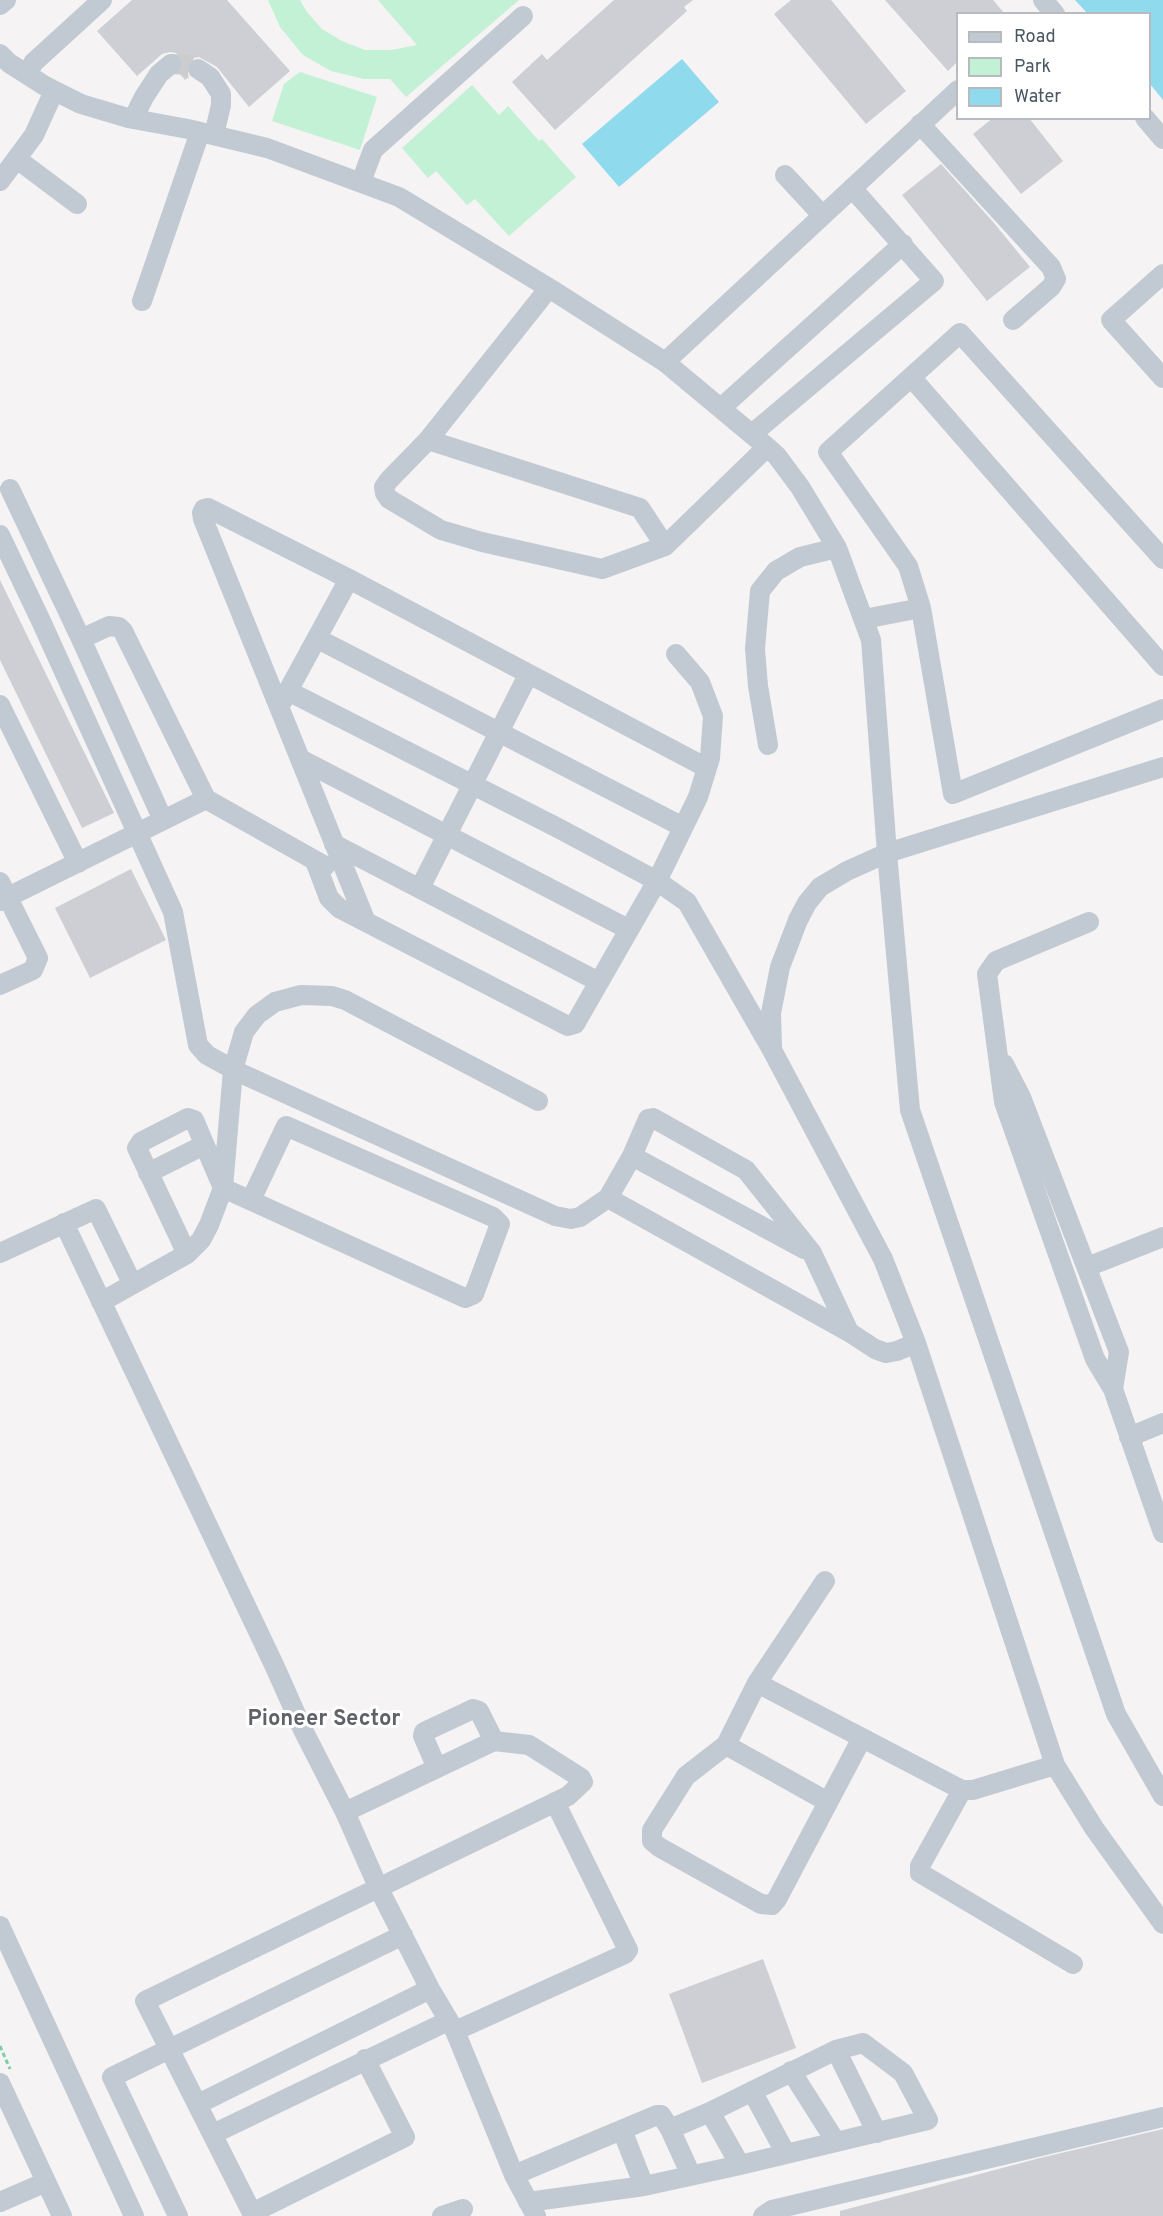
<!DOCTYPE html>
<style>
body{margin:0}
#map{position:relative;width:1163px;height:2216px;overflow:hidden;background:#f5f3f3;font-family:Overpass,sans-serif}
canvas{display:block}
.legend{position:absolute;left:956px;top:12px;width:195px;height:108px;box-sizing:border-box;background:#fff;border:2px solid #b7bbc0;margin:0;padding:8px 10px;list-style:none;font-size:18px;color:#4a5661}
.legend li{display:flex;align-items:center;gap:12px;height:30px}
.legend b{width:30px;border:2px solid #b7bbc0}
</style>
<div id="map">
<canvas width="1163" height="2216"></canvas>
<ul class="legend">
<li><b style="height:8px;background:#c1cad2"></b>Road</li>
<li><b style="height:16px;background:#c3f1d5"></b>Park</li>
<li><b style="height:16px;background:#90daee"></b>Water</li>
</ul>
</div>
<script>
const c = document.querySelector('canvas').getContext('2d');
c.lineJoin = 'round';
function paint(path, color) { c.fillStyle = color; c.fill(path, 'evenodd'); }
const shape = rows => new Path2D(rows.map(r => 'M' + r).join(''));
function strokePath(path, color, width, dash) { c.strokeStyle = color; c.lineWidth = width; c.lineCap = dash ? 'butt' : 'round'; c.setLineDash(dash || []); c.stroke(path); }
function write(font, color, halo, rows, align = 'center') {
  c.font = font + ' Overpass,sans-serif'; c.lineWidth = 6; c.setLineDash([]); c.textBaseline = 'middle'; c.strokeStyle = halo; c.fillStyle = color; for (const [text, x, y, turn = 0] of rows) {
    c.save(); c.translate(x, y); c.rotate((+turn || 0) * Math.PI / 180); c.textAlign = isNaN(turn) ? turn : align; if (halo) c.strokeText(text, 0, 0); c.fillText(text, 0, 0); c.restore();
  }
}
const green = shape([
 [268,0,300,0,307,12,322,29,342,41,365,50,391,50,417,45,378,0,519,0,406,97,390,79,364,79,331,71,303,55,280,27],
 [300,72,377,97,360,150,272,121,284,84],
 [472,85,499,115,508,106,539,141,542,139,576,177,509,236,475,199,467,205,436,171,428,178,402,148]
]);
const water = shape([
 [1075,0,1163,0,1163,100,1150,84,1150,14,1087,13],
 [682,59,719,102,619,187,582,144]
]);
const building = shape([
 [132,0,227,0,290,71,249,107,217,67,199,57,193,58,188,63,186,69,189,77,185,80,179,73,182,68,181,57,176,53,170,52,162,54,137,76,97,31],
 [614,0,693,0,684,7,687,11,555,130,512,82,542,54,547,60],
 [791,0,831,0,906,91,866,124,774,14],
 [885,0,993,0,1005,14,957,14,957,62,948,71],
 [993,118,1029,118,1063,161,1021,194,973,134],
 [941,164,994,223,1030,267,987,301,902,195],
 [0,580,114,813,82,828,0,660],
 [131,869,166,940,90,978,55,908],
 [763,1959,796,2048,702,2083,669,1994],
 [1163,2129,1163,2216,840,2216,840,2211,1040,2158]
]);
const minorTunnel = shape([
 [171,64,188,65,198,69]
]);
const path = shape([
 [0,2046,10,2069]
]);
const minor = shape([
 [1043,0,1055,14],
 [0,5,6,0],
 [0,54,9,63,45,86,81,104,128,118,188,129,267,148,399,197,549,288,665,362,767,447,777,456,800,487,837,548,871,640,887,853,910,1110,1116,1714,1163,1796],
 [198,69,210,77,221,94,221,105,214,135],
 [28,75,33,63,102,0],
 [1145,118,1163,139],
 [133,119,144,97,159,74,171,64],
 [920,124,1051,267,1056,279,1051,287,1013,320],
 [17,159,77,204],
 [785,175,822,215],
 [0,181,34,135,54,91],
 [361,182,373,150,523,16],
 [1163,274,1111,320,1163,378],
 [549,288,428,440,389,480,384,487,385,493,389,499,441,530,482,542,602,569,665,546,767,447],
 [142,301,200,132],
 [665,362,958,90],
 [911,377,1163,666],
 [721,408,903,244],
 [752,434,934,281,852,188],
 [428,440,640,508,665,546],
 [10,489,81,639,163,820],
 [0,535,41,621,173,912,198,1045,207,1055,238,1072,555,1216,571,1219,580,1217,608,1198,632,1156,648,1119,653,1118,746,1170,812,1253,849,1332],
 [1163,559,960,333,828,452,908,566,921,608,953,794,1163,709],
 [864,619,921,608],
 [81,639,109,626,119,627,123,631,206,799,325,866],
 [318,639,683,827],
 [288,691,558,828,657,881,687,902,772,1050,883,1259,916,1343,1055,1765,1094,1828,1163,1924],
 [282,702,349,579],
 [0,705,78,863],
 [768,745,758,686,755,649,760,591,776,571,800,557,837,548],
 [300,759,628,929],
 [334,844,599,982],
 [315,861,329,898,339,908,564,1024,568,1026,575,1024,657,881,698,797,710,758,713,716,700,682,676,654],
 [0,882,38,958,33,970,0,985],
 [420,888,528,675],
 [0,901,206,799],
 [366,922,203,519,202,513,204,509,208,508,349,579,707,768],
 [1089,922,996,961,987,974,1004,1102,1095,1359,1113,1389,1163,1533],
 [772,1047,771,1013,780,967,798,920,807,903,820,887,847,871,887,853,1163,767],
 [1004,1064,1021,1097,1119,1352,1113,1389],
 [632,1156,804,1249],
 [148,1173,204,1145],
 [608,1198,849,1332,875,1349,886,1353,897,1351,916,1343],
 [64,1223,275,1667,303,1730,345,1812,379,1889,430,1989,455,2031,514,2175,536,2216],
 [0,1253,96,1209,132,1283],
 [187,1254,137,1148,141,1142,188,1118,194,1120,223,1188,465,1298,474,1294,500,1224,493,1217,286,1126,251,1200],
 [1087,1267,1163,1237],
 [101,1302,187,1254,201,1240,209,1225,223,1188,233,1070,244,1032,257,1015,275,1002,301,995,332,996,345,1000,538,1101],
 [1129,1437,1163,1423],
 [825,1581,757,1683,726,1745,686,1776,652,1830,652,1841,659,1847,761,1904,772,1905,777,1899,862,1738],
 [757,1683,962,1790,973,1790,1055,1765],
 [726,1745,828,1802],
 [437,1768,423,1736,424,1732,473,1709,479,1711,494,1741],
 [962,1790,920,1866,920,1873,1073,1964],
 [345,1812,494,1741,529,1745,581,1778,583,1782,568,1796,145,2001,252,2213,405,2137,365,2059],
 [0,1926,134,2216],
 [455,2031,625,1954,628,1950,555,1802],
 [836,2050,877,2133],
 [791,2071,836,2142],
 [0,2083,62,2216],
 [752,2091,786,2154],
 [198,2104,430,1989],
 [710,2112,740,2165],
 [670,2129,691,2175],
 [622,2130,644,2186],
 [213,2134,448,2021],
 [514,2175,657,2115,661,2115,670,2129,710,2112,836,2050,863,2043,903,2073,928,2120,740,2165,644,2186,528,2202],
 [0,2202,46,2182],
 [178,2216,112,2077,403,1935],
 [442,2216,463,2209],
 [763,2216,772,2210,1163,2117]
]);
const neighbourhoodNames = [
 ["Pioneer Sector",324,1721]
];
paint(green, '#c3f1d5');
paint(water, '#90daee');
paint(building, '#cdcfd5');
strokePath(minorTunnel, '#caccce', 20, [20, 10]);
strokePath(path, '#7ad0a6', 3, [4.5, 3]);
strokePath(minor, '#c1cad2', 20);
write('bold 22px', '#5f6368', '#fff', neighbourhoodNames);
</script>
